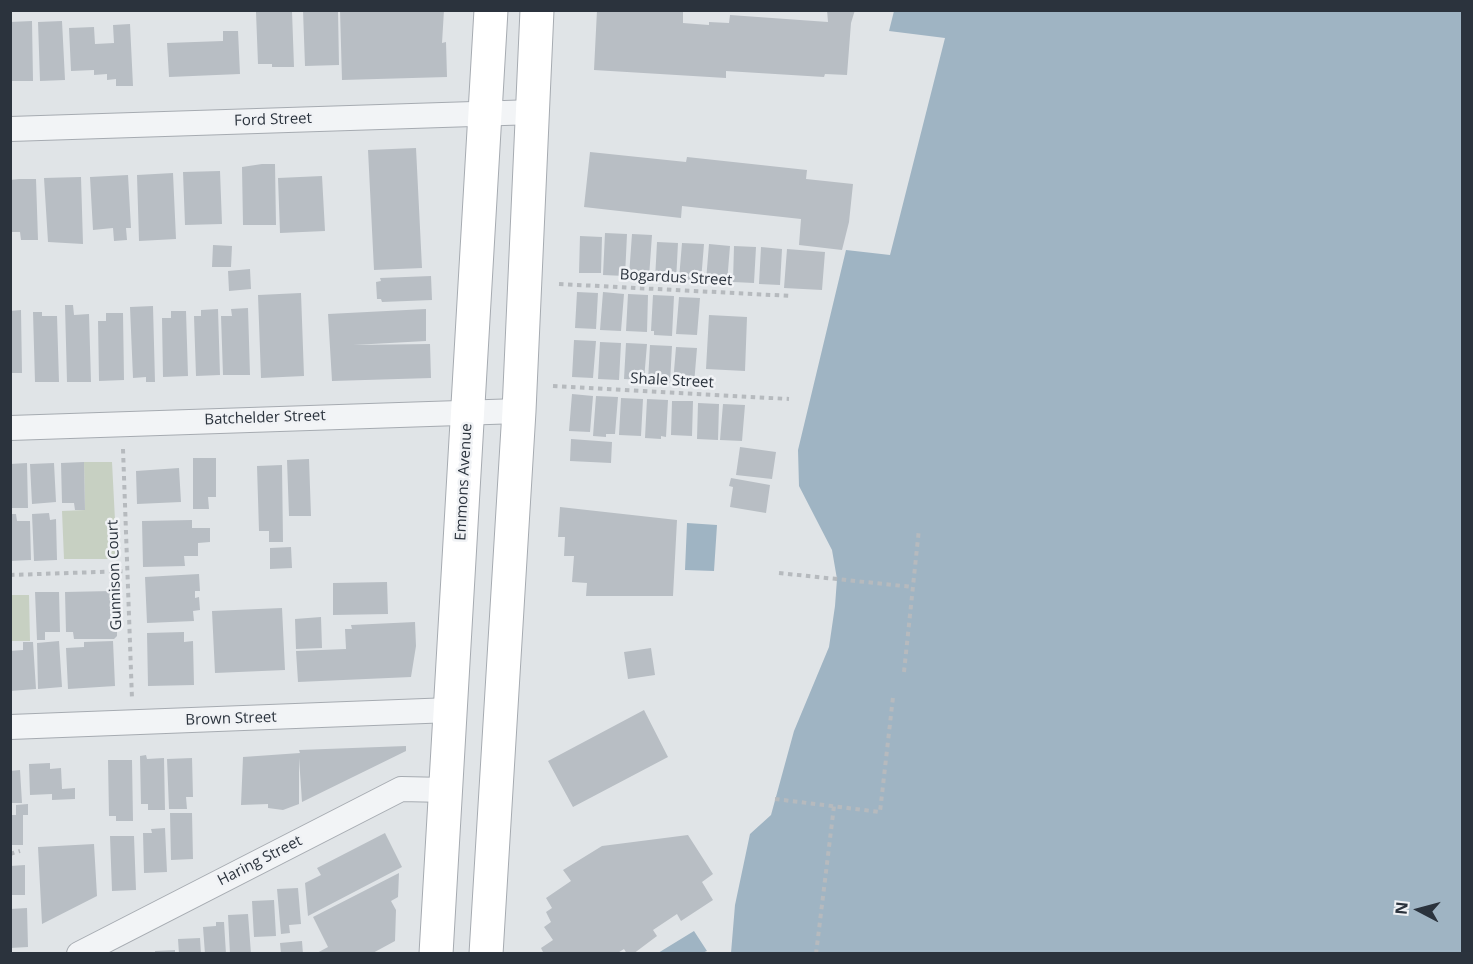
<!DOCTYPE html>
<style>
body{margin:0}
#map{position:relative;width:1473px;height:964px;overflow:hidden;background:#e0e4e7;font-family:"Open Sans",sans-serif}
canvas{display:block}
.frame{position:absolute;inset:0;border:12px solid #2b333d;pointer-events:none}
.north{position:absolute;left:1389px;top:880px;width:60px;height:60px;-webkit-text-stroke:4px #f0f2f5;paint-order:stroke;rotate:276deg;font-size:16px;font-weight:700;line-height:24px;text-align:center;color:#2b333d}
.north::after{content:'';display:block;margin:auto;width:21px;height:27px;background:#2b333d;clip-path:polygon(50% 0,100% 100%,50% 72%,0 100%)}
</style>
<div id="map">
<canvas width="1473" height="964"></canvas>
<div class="frame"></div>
<div class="north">N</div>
</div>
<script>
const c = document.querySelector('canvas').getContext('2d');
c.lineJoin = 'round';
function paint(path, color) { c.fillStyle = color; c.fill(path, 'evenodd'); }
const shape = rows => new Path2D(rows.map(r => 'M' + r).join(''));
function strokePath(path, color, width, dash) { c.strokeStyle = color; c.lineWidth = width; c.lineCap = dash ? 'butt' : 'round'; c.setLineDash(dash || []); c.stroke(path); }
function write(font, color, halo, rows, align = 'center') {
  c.font = font + ' "Open Sans",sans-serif'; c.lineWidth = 5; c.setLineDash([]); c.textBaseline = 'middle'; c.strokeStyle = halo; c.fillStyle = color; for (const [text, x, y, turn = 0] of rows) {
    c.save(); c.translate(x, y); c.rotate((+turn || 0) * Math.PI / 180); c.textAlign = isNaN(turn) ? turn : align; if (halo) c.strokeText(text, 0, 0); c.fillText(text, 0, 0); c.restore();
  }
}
const green = shape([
 [84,462,112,462,117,559,64,559,62,511,85,510],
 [11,595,29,595,30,641,11,641]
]);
const water = shape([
 [894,11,1462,11,1462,953,731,953,735,905,750,834,771,815,794,731,829,647,835,606,837,579,832,550,799,486,798,450,846,250,890,255,945,38,889,31],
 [687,523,717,525,714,571,685,570],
 [694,931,707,951,702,953,658,953]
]);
const building = shape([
 [303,10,338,10,339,65,305,66],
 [340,10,444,10,442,43,446,42,447,77,342,80],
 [597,10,683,10,683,23,709,25,709,22,729,23,730,15,828,22,827,10,855,10,851,23,847,75,825,74,824,77,726,71,726,78,594,70],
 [292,11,294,67,272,67,272,64,258,64,256,12],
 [32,21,33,81,10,81,10,22],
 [62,21,65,80,40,81,38,22],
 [130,24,133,86,116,86,116,79,107,80,107,74,94,75,94,70,71,71,69,28,94,27,95,44,114,43,113,25],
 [223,31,238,31,240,74,169,77,167,43,223,41],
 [416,148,422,268,374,270,368,150],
 [590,152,686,162,687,157,807,170,806,179,853,184,849,222,842,250,799,245,801,219,682,206,681,218,584,207],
 [262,164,275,164,276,225,243,225,242,167],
 [220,171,222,224,185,225,183,172],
 [173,173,176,239,139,241,137,175],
 [128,175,131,228,126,228,127,240,114,241,113,228,93,230,90,177],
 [322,176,325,231,280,233,278,178],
 [81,177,83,244,48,242,44,178],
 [19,179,36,179,38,240,21,240,20,232,10,232,10,180],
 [605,233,627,234,625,276,603,275],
 [632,234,652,235,649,277,629,276],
 [580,236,602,237,601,273,579,273],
 [657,242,678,243,676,281,655,280],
 [682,243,704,244,701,281,679,279],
 [709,244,730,246,727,283,706,281],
 [213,245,232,246,231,267,212,267],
 [734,246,756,247,754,283,733,282],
 [761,247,782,249,780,285,759,284],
 [787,249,825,252,822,290,784,288],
 [250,269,251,289,229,291,228,271],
 [431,276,432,300,382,302,381,299,377,299,376,282,381,281,380,278],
 [577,292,598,293,596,329,575,328],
 [603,292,624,294,621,331,600,330],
 [301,293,304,376,261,378,258,295],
 [628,294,648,295,647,332,626,331],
 [653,295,674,296,672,336,654,335,654,331,651,331],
 [679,297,700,298,697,335,676,334],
 [65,305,73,305,74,315,89,314,91,382,67,382],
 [153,306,155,382,146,382,146,377,133,378,130,307],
 [248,308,250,375,223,375,221,316,232,316,231,309],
 [218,309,220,375,196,376,194,316,201,316,201,310],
 [426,309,426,341,353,345,430,344,431,378,332,381,328,314],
 [21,310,22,373,10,373,10,311],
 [171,311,186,311,188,376,163,377,162,318,171,318],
 [33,312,42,312,42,316,57,316,59,382,35,382],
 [106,313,123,313,124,380,99,381,98,321,106,321],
 [709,315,747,317,745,371,706,369],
 [574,340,596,341,593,378,572,377],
 [600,342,621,343,619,380,598,379],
 [626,343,647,344,644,380,624,379],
 [650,345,672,346,670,383,648,381],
 [676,347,697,348,694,384,673,383],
 [572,394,593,396,590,432,569,431],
 [596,396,618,397,615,434,606,434,606,437,593,436],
 [621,398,643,399,641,436,619,435],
 [647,399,668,400,666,437,661,436,661,439,645,438],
 [672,401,693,401,692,436,671,435],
 [698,403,719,404,718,440,697,439],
 [723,404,745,405,742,441,720,440],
 [571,439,612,442,611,463,570,461],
 [740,447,776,452,772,479,736,475],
 [193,458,216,458,216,497,208,497,209,509,193,509],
 [309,459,311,516,289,516,287,460],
 [84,462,85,510,75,510,74,503,62,503,61,463],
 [27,463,28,508,10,508,10,464],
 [54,463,56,502,32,504,30,464],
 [282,465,283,542,269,542,269,531,259,531,257,466],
 [179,468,181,502,137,504,136,471],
 [731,478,770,485,766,513,730,507,733,487,729,486],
 [560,507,677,520,673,596,586,596,587,583,572,582,574,556,564,556,565,537,558,537],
 [49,513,50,520,56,519,57,560,34,561,32,514],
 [10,514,16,514,17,521,30,521,31,560,10,561],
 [192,520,192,528,210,528,210,542,198,543,198,556,184,556,185,566,143,567,142,521],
 [291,547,292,568,270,569,270,548],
 [199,574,200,591,195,591,195,598,199,597,200,610,193,611,194,621,147,623,145,577],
 [387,582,388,614,333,615,333,583],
 [112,591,113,629,117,628,117,636,114,639,74,639,73,632,66,632,65,592],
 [35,592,59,592,60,632,45,632,45,640,37,640],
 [282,608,285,670,215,673,212,611],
 [321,617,322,648,296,649,295,619],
 [415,622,416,646,411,677,298,682,296,651,346,649,345,629,352,629,351,625],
 [184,632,184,642,193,641,194,685,148,686,147,633],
 [59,641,62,687,38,689,37,643],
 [113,641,115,686,68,689,66,648,84,647,84,642],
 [23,642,33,642,36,689,10,691,10,651,23,650],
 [651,648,655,675,628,679,624,652],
 [644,710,668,757,573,807,548,761],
 [406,746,406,751,302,802,299,758,299,804,283,810,268,808,268,804,241,805,243,757,300,753,299,750],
 [146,755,147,759,164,758,165,810,148,810,148,804,141,804,140,756],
 [192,758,193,797,186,797,187,809,169,809,167,759],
 [108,760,132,760,133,821,116,821,116,816,109,816],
 [50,763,50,769,61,768,62,789,75,788,75,799,52,800,52,794,30,795,29,764],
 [20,770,22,803,10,803,10,771],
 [28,804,28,815,23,815,23,845,10,845,10,815,16,815,16,805],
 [170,813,192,813,193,859,171,860],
 [165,828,167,872,144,873,143,833,152,833,151,829],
 [385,833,402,867,308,916,305,883,321,875,317,868],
 [688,835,713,874,702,882,713,900,681,921,677,914,653,930,657,936,633,954,627,954,624,949,616,954,544,954,541,948,553,940,544,927,551,922,546,912,552,908,546,898,571,881,563,870,602,846],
 [110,836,134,836,136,890,112,891],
 [94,844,97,896,42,924,38,847],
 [25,865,25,895,10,895,10,866],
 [399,873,398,897,391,901,396,910,395,941,371,954,315,954,328,947,313,917],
 [298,888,301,924,289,925,290,933,281,934,277,889],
 [274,900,276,936,254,937,252,901],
 [27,908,28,947,10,948,10,909],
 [248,914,251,954,230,954,228,915],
 [216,922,224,922,226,954,205,954,203,927,216,926],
 [200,938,201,954,179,954,178,939],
 [302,941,303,954,281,954,280,943],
 [175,950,175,954,155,954,155,951]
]);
const path = shape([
 [559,284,792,296],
 [553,386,789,399],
 [123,449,132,699],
 [779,573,913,587],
 [10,575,127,571],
 [904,672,919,529],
 [775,799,880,812,893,697],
 [10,854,20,851],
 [816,954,834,806]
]);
const minor = shape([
 [10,129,535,112],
 [10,428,519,411],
 [10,727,451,710],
 [79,954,401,789,446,790]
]);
const secondary = shape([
 [436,954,491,10],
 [486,954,519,411,537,10]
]);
const streetNames = [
 ["Ford Street",273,120,-2],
 ["Bogardus Street",676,278,3],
 ["Shale Street",672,381,3],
 ["Batchelder Street",265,418,-2],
 ["Emmons Avenue",464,482,-87],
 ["Gunnison Court",115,575,-92],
 ["Brown Street",231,719,-2],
 ["Haring Street",260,861,-27]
];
paint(green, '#c7d0c2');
paint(water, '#9fb4c3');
paint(building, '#b8bec4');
strokePath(minor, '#a6abb1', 26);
strokePath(secondary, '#a6abb1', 35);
strokePath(path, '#b6babe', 4, [4.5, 4.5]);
strokePath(minor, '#f2f4f6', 24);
strokePath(secondary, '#fff', 33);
write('15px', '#2b333d', '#f0f2f5', streetNames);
</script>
